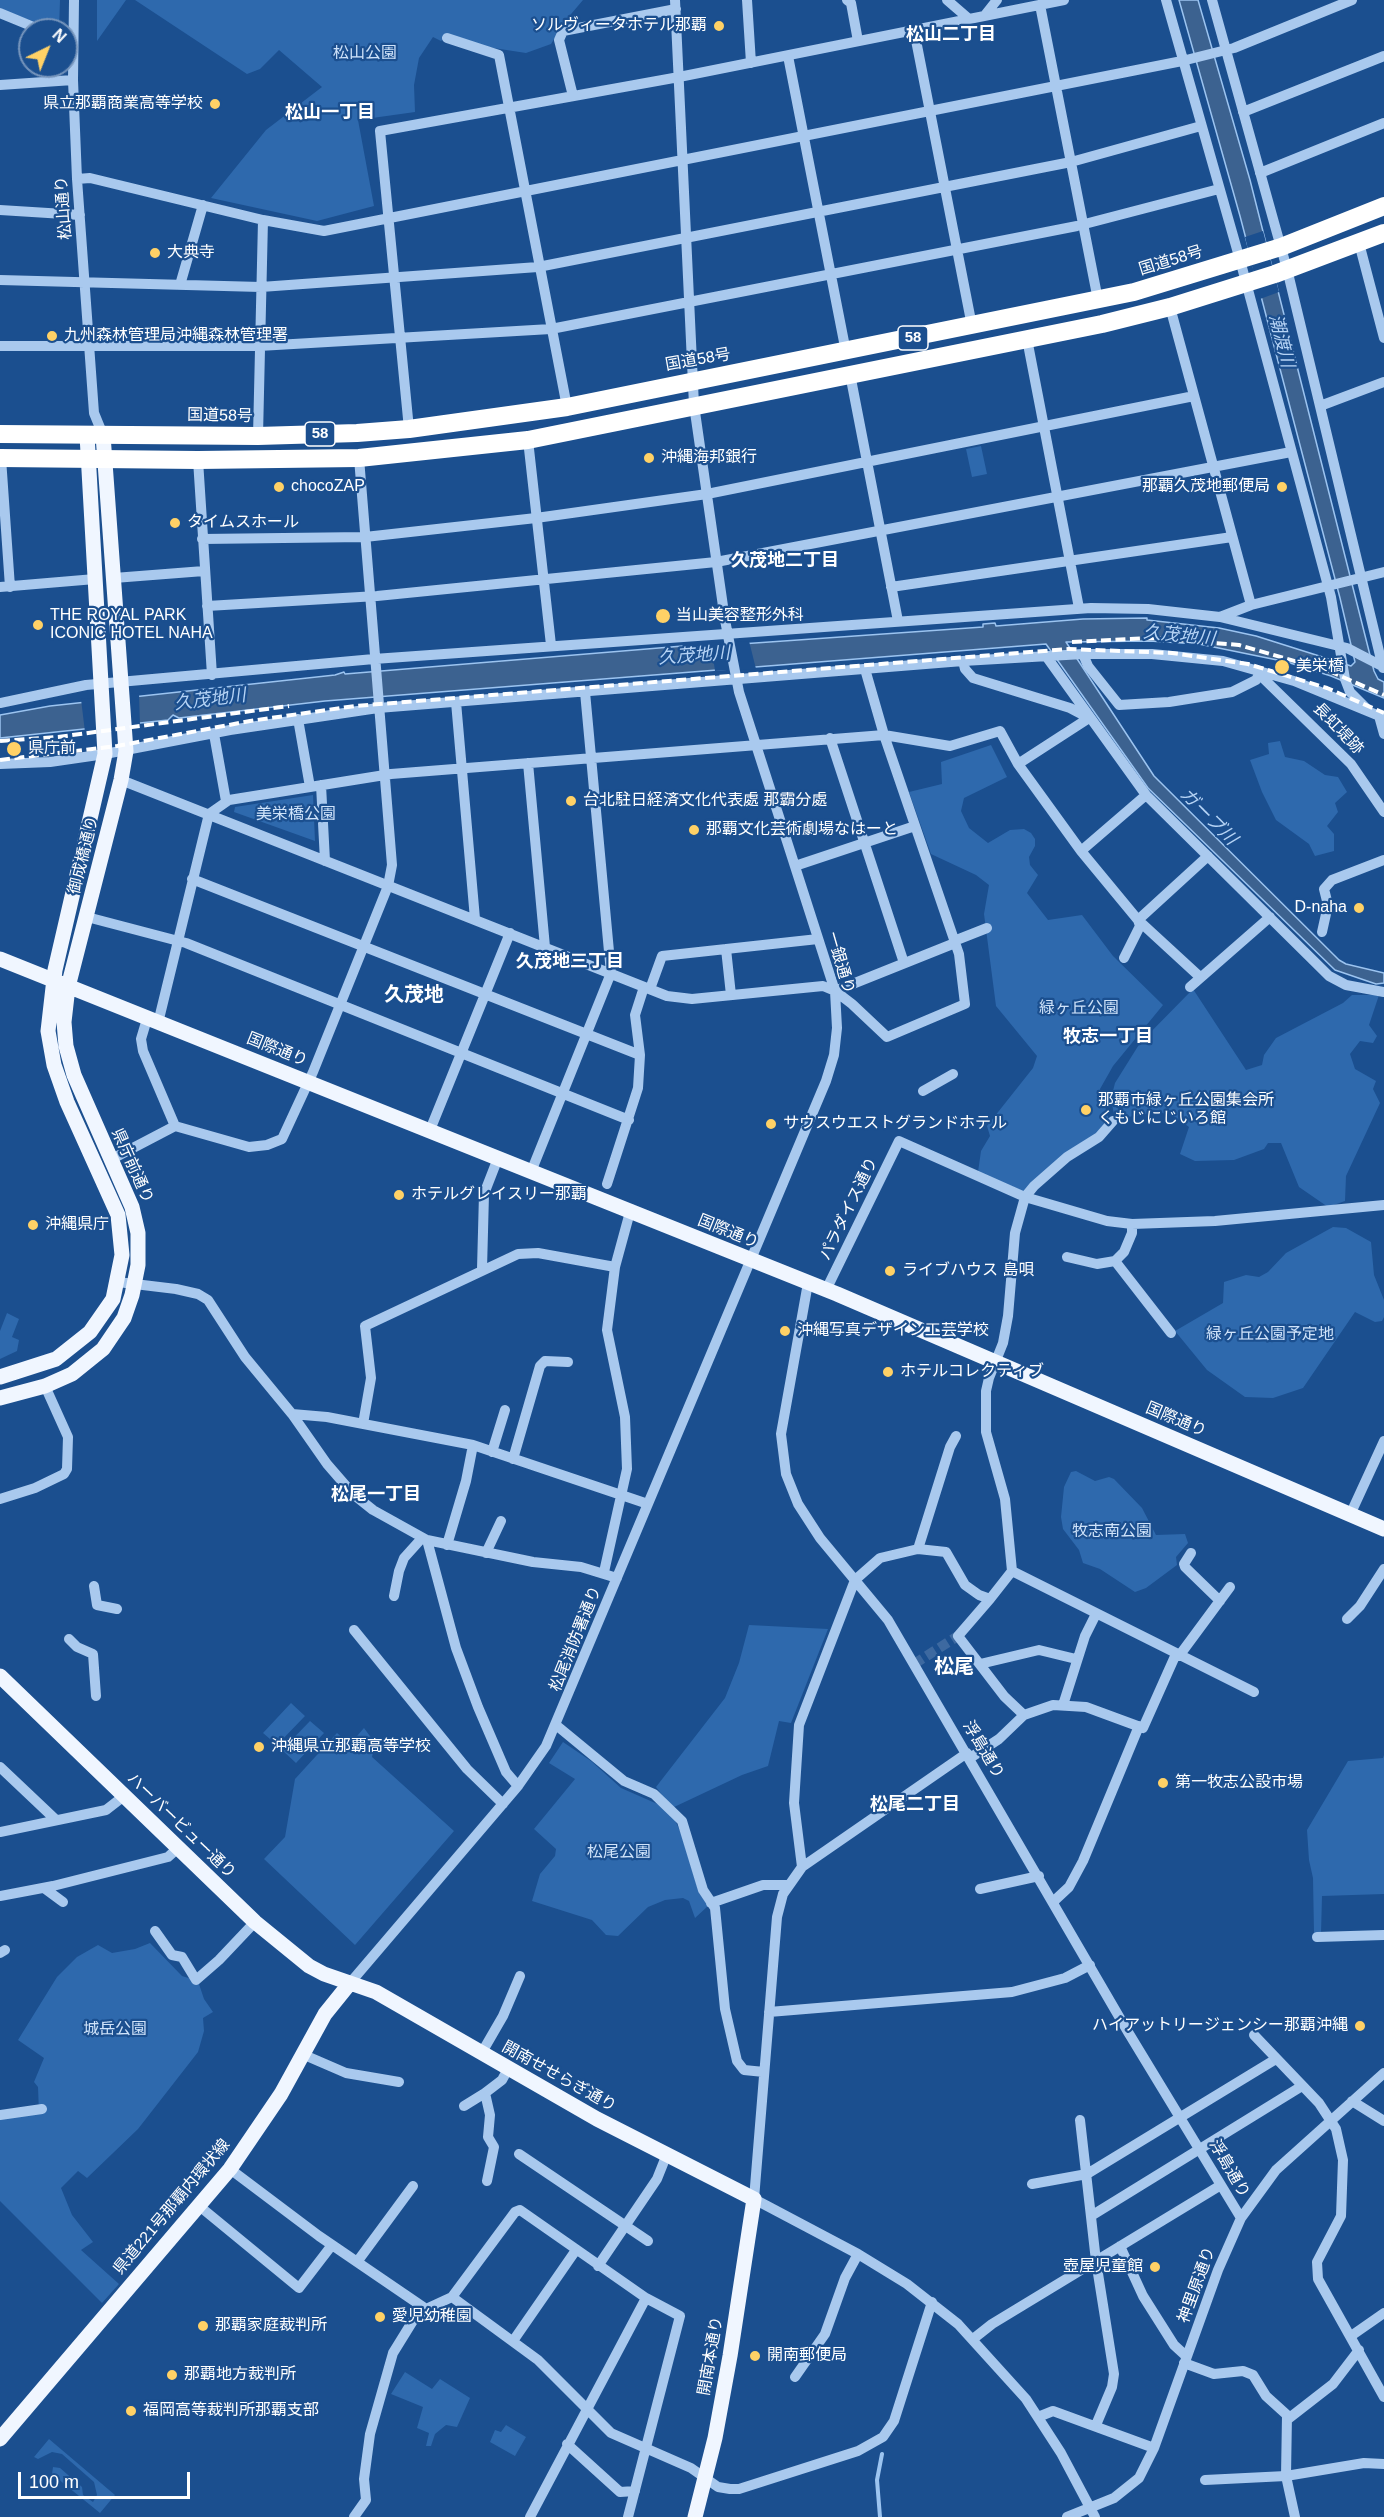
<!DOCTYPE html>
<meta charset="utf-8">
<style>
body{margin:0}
#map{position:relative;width:1384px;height:2517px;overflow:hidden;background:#1b4f8f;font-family:Arial,sans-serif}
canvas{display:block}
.north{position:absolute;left:18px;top:18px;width:60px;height:60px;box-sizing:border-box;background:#1b4f8f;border:2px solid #7695bc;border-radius:50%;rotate:43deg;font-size:16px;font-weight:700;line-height:24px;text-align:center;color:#fff}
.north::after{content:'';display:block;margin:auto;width:21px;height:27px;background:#ffd166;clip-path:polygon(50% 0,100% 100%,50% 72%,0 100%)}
.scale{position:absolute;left:18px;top:2472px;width:172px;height:27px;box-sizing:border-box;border:3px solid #fff;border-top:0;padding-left:8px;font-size:18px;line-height:21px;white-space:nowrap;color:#fff;-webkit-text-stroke:4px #1b4f8f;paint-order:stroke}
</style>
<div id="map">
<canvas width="1384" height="2517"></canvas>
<div class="north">N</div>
<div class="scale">100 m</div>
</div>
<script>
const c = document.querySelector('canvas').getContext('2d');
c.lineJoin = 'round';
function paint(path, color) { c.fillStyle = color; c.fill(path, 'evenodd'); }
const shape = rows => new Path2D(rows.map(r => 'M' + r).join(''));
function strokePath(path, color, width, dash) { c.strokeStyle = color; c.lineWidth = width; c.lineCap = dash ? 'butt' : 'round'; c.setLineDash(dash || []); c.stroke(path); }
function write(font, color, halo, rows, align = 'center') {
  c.font = font + ' Arial,"Noto Sans JP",sans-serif'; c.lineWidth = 4.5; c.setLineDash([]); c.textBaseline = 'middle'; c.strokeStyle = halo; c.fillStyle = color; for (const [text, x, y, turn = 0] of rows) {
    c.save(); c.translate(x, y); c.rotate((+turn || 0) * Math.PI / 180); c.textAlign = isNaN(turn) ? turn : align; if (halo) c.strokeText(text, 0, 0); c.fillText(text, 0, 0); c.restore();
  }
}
const green = shape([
 [0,0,60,0,59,30,0,10],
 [97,0,126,0,97,41],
 [135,0,583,0,566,20,551,44,526,53,487,47,448,34,441,41,433,37,419,58,414,85,415,112,358,120,374,206,317,221,211,198,266,130,322,87,279,50,260,69,247,74],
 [981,446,987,474,972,477,966,449],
 [1280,741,1285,757,1304,761,1325,775,1338,777,1347,792,1335,803,1338,812,1327,826,1334,834,1334,851,1315,856,1309,844,1276,820,1262,792,1250,760,1269,754,1268,743],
 [991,745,1007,777,964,798,961,811,969,828,988,843,1010,830,1024,829,1031,833,1035,839,1035,846,1029,857,1030,865,1038,875,1027,893,1048,920,1082,915,1113,956,1163,1005,1113,1066,1100,1089,1109,1120,1099,1132,1025,1192,978,1172,981,1151,990,1136,987,1126,1033,1068,1037,1056,996,1006,984,914,989,885,976,875,931,854,909,792,942,784,941,762],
 [313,795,315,841,234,812,235,807],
 [1193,989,1246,1070,1262,1065,1264,1055,1276,1038,1343,1003,1352,995,1379,995,1369,1025,1377,1036,1373,1043,1360,1041,1350,1054,1355,1069,1376,1081,1373,1089,1380,1103,1346,1176,1345,1201,1328,1207,1299,1187,1281,1143,1268,1143,1264,1149,1234,1160,1195,1161,1180,1154,1189,1127,1175,1117,1160,1112,1115,1119,1111,1099,1115,1083,1140,1043],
 [1333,1227,1346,1228,1371,1242,1374,1275,1384,1300,1384,1317,1382,1321,1375,1322,1355,1312,1303,1388,1273,1398,1245,1397,1207,1370,1175,1331,1223,1303,1224,1282,1246,1275,1259,1277,1268,1272,1286,1253],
 [7,1313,19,1319,12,1337,19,1340,17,1351,0,1359,0,1331],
 [1076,1471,1095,1481,1109,1477,1114,1479,1142,1508,1156,1535,1185,1534,1188,1543,1176,1557,1177,1565,1146,1588,1135,1592,1100,1569,1083,1563,1079,1550,1063,1529,1061,1517,1064,1487,1071,1472],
 [749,1625,828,1629,791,1723,779,1721,768,1766,742,1775,672,1808,656,1787,725,1698,739,1663],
 [291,1703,305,1716,277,1745,263,1733],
 [310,1721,324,1733,296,1763,282,1750],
 [364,1728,375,1743,372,1757,454,1831,355,1945,264,1859,285,1837,295,1779,337,1733,350,1744],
 [563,1742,591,1761,621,1788,662,1806,674,1818,681,1833,699,1893,708,1906,695,1918,689,1901,683,1898,665,1900,648,1907,618,1936,606,1935,592,1920,532,1901,540,1874,555,1856,556,1849,534,1829,575,1779,549,1763],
 [1384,1755,1384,1894,1322,1896,1321,1934,1314,1933,1313,1878,1309,1860,1307,1830,1348,1761,1383,1758],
 [150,1943,182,1976,198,1981,204,1999,213,2012,203,2018,204,2031,198,2052,138,2129,87,2178,78,2171,61,2188,72,2215,93,2242,81,2250,119,2284,102,2303,0,2201,0,2118,39,2113,38,2087,34,2082,44,2058,18,2040,57,1977,77,1957,98,1945,112,1953,135,1949],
 [405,2372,432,2389,440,2379,470,2398,457,2427,446,2425,435,2434,431,2446,426,2446,429,2433,417,2428,423,2407,391,2394],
 [506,2425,526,2437,515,2456,490,2442,495,2430,501,2432],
 [49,2439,115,2495,100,2513,52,2474,53,2467,60,2468,82,2487,83,2495,93,2502,97,2495,94,2482,62,2454,52,2452,38,2459,34,2457]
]);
const water = shape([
 [1179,0,1198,0,1250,180,1374,671,1378,679,1384,682,1384,698,1331,676,1287,662,1199,644,1149,641,1066,642,1154,776,1339,960,1346,964,1384,973,1384,983,1376,984,1335,970,1148,788,1046,644,325,701,179,718,173,715,168,720,0,738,0,715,50,706,335,675,344,672,345,674,683,646,684,648,983,627,983,624,995,623,996,626,1083,619,1147,618,1147,620,1219,628,1256,636,1351,666,1355,662,1340,598,1240,216,1179,0]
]);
const pier = shape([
 [1263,231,1279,292,1260,299,1245,237],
 [749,641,756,669,715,671,711,643],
 [139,693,140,726,85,732,81,699]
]);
const stream = shape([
 [880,2517,877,2480,882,2454]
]);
const minorTunnel = shape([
 [914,1664,958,1636]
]);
const minor = shape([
 [74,0,73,80,77,179,94,413,103,435],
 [747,0,751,63],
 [847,0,851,3,858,41],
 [947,0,969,19],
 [1166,0,1240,260,1331,597,1345,679,1350,692,1365,707],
 [1212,0,1287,269,1383,668],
 [1040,5,1098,300],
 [0,13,41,30],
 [985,15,997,0],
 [914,30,972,326],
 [447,38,499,55,567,407],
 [788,56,846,352],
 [0,85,73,80],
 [573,96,559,40,563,31,676,9],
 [1243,112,1384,56],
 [1260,173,1384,123],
 [77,179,90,178,263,220,324,231,1182,61,1234,48,1352,0],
 [0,210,80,215],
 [1359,243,1384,338],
 [0,280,261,287,538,267,1071,162,1201,126],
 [180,285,203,205],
 [1170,307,1251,605],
 [1027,339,1079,608],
 [0,346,259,346,551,329,1077,226,1219,189],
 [850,374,898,621],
 [1320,406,1384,382],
 [409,429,380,131,679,77,1064,0],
 [258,436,263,220],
 [528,440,551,645],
 [1,458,10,587],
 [198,460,212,675],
 [202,539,365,537,536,518,707,494,1194,396],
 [114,578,204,571],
 [0,587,95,579],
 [891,587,1232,537],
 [207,606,377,596,716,562,1291,452],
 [1220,617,1251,605,1384,572],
 [1083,654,1088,666,1119,705,1169,702,1232,692,1256,680,1261,671],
 [1046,656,1146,795,1329,976,1346,985,1384,992],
 [963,661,965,669,973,678,1070,708,1089,718,1018,764],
 [1261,676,1351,764,1384,812],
 [456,702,475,919],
 [0,703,86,685,374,659,1091,608,1148,609,1220,617,1347,648,1384,667],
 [1379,716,1384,734],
 [298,719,310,787],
 [214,734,226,801],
 [830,738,904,963],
 [528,763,545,947],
 [0,764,50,762,105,754,230,730,378,708,963,661,1083,654,1152,654,1223,661,1294,681,1384,718],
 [121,780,667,996,692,999,823,986,835,991,852,1004,887,1037,965,1004,959,954,884,735,865,669],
 [321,785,325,861],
 [1081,851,1146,795],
 [795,866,915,826],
 [192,879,640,1055],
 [87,917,186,943,629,1120],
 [1322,932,1328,905,1324,889,1332,880,1384,860],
 [954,941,987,928],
 [726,949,731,995],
 [1124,958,1140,926,1138,920,1208,856],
 [1190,987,1270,917],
 [650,989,662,956,818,939],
 [835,991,955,943],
 [147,1019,141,1039,143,1051,175,1126],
 [158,1023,209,814,229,800,391,774,884,735,950,746,1000,731,1018,764,1081,851,1138,920,1200,977],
 [923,1091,953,1074],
 [430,1130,510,933],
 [110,1160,175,1126,249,1147,267,1145,282,1139,313,1072,388,886,392,865,359,458],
 [531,1172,611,973,585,692],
 [607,1184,638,1088,640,1055,635,1015,644,987],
 [1067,1257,1097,1264,1115,1261,1124,1252,1132,1233,1132,1224],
 [1115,1261,1171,1333],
 [482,1269,484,1194,498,1158],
 [118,1282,176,1289,198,1294,208,1300,245,1357,292,1414,327,1464,353,1494,373,1510,427,1540,533,1562,581,1567,617,1578],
 [808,1283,781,1434,786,1474,798,1504,820,1538,888,1620,1128,2032,1241,2218],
 [826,1290,899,1141,1025,1197,1107,1221,1132,1224,1215,1221,1384,1205],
 [292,1414,327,1417,473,1445,648,1504],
 [363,1424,371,1378,365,1326,518,1254,538,1253,615,1267],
 [492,1452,505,1410],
 [513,1459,540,1366,545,1361,568,1362],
 [0,1499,35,1488,64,1474,67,1469,68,1437,45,1386],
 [1350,1515,1384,1441],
 [427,1540,456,1648,478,1707,506,1772,518,1786],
 [447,1545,466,1481,473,1445],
 [918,1549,950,1447,956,1436],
 [486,1553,501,1521],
 [1191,1553,1184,1564,1185,1567,1220,1601],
 [1012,1571,1005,1499,986,1432,986,1391,989,1378,1003,1343,1008,1316,1015,1233,1025,1197,1034,1186,1067,1157,1099,1137,1113,1121],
 [1012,1571,1254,1692],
 [604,1572,627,1469,625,1417,607,1330,615,1267,630,1212],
 [94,1586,97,1605,117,1609],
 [394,1596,399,1571,404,1558,422,1538],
 [990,1599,958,1636,1004,1696,1024,1715],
 [1347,1619,1360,1606,1384,1569],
 [354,1630,467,1769,503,1804],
 [69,1639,77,1647,93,1654,96,1696],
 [1179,1656,1230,1587],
 [980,1664,1039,1650,1076,1659],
 [1063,1705,1085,1636,1096,1614],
 [556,1725,624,1781,654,1794,682,1821,703,1890,715,1908,725,2009,737,2061,744,2070,764,2072],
 [967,1753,802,1867,783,1894,777,1917,754,2199,858,2254,907,2284,958,2324,1026,2399,1061,2453,1095,2517],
 [970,1758,999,1739,1024,1715,1053,1705,1086,1707,1143,1728,1176,1654],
 [0,1767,56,1820],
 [0,1832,106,1810,124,1796],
 [802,1867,794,1803,799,1725,855,1580,880,1558,918,1549,946,1552,965,1585,979,1595,990,1599,1012,1571],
 [44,1888,63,1902],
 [980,1889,1039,1876],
 [0,1896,53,1886,168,1857,178,1848],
 [1054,1901,1069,1887,1083,1861,1139,1726],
 [711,1903,763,1885,788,1885],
 [155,1931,172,1955,182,1957,196,1980,219,1960,255,1922],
 [1317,1937,1384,1935],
 [0,1953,5,1950],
 [350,1983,518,1786,546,1746,826,1081,834,1055,837,1028,835,991,739,692,725,620,694,405,675,0],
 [769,2012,1012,1992,1065,1978,1090,1965],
 [1254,2035,1319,2103,1336,2129,1343,2160,1341,2216,1317,2262,1318,2279,1384,2397],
 [302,2054,346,2073,399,2082],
 [481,2054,503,2016,520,1976],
 [1352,2101,1384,2121],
 [464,2106,485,2093],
 [0,2115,42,2109],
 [1080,2120,1096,2261,1114,2374,1112,2387,1096,2425],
 [519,2154,648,2241],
 [230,2169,319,2236,426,2309,452,2297,515,2212,520,2210,646,2298,680,2316,628,2517],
 [487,2181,494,2147,488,2137,490,2115,485,2093,502,2080,508,2069],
 [1032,2184,1087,2174,1276,2059],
 [198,2205,299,2288,332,2245],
 [1091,2216,1302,2086],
 [1120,2246,1143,2296,1174,2345,1186,2356],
 [357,2262,413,2186],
 [598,2266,657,2179,667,2154],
 [452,2297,538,2360,611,2433,691,2468,718,2487,730,2489,739,2489,858,2451,883,2437,894,2421,932,2302],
 [1351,2336,1384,2313],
 [973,2339,992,2324,1221,2185],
 [513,2341,576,2250],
 [1184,2363,1214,2374,1243,2371,1253,2375,1266,2396,1287,2415,1286,2476,1295,2517],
 [795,2377,825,2334,845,2278,858,2254],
 [1038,2417,1053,2411,1154,2448],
 [1288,2419,1333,2384,1359,2350],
 [567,2444,620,2492,635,2491],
 [1205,2480,1286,2476,1364,2463,1384,2464],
 [354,2517,366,2500,364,2479,370,2434,393,2353,414,2319,426,2309],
 [530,2517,646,2298],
 [1067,2517,1114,2498,1139,2478,1154,2448,1218,2270,1241,2218,1276,2170,1384,2073]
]);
const major = shape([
 [0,959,837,1294,1384,1529],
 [0,1377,56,1359,90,1332,113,1299,122,1255,118,1215,67,1102,54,1065,48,1031,55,970,105,754,87,435],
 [0,1398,45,1386,72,1374,103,1349,124,1318,132,1295,138,1265,138,1233,132,1207,74,1075,66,1046,64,1022,68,987,121,780,126,751,103,435],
 [0,1676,255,1922,309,1966,324,1974,376,1992,597,2119,754,2199,730,2356,715,2438,695,2517],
 [0,2439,230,2169,281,2094,325,2014,350,1983]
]);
const highway = shape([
 [0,434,258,436,357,433,409,429,567,407,1134,292,1281,247,1384,206],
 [0,458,198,460,359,458,528,440,1102,324,1170,307,1275,274,1384,233]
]);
const rail = shape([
 [1072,642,1152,638,1239,645,1329,671,1384,695],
 [0,741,58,737,289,706],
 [0,760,117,746,250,721,355,706,1068,649,1172,653,1248,664,1327,688,1384,713]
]);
const markers = [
 [719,26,6,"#ffd166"],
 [215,104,6,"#ffd166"],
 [155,253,6,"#ffd166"],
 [52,336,6,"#ffd166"],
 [649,458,6,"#ffd166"],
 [279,487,6,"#ffd166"],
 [1282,487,6,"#ffd166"],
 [175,523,6,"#ffd166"],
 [663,616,8,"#ffd166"],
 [38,625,6,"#ffd166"],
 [1282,667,8,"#ffd166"],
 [14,749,8,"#ffd166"],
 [571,801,6,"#ffd166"],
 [694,830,6,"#ffd166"],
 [1359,908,6,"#ffd166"],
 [1086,1110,6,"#ffd166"],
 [771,1124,6,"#ffd166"],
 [399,1195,6,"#ffd166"],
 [33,1225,6,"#ffd166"],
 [890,1271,6,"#ffd166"],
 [785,1331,6,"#ffd166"],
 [888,1372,6,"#ffd166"],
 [259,1747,6,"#ffd166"],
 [1163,1783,6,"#ffd166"],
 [1360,2026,6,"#ffd166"],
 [1155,2267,6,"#ffd166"],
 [380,2317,6,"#ffd166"],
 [203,2326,6,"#ffd166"],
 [755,2356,6,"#ffd166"],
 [172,2375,6,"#ffd166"],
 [131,2411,6,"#ffd166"]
];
const shields = [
 [913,338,30],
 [320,434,30]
];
const shieldNames = [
 ["58",913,338],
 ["58",320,434]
];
const poiNames = [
 ["ソルヴィータホテル那覇",707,26,"right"],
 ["県立那覇商業高等学校",203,104,"right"],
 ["大典寺",167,253],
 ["九州森林管理局沖縄森林管理署",64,336],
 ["沖縄海邦銀行",661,458],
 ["chocoZAP",291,487],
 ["那覇久茂地郵便局",1270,487,"right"],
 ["タイムスホール",187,523],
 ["THE ROYAL PARK",50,616],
 ["ICONIC HOTEL NAHA",50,634],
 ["当山美容整形外科",676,616],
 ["美栄橋",1296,667],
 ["県庁前",28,749],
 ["台北駐日経済文化代表處 那霸分處",583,801],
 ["那覇文化芸術劇場なはーと",706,830],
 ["D-naha",1347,908,"right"],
 ["那覇市緑ヶ丘公園集会所",1098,1101],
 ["くもじにじいろ館",1098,1119],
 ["サウスウエストグランドホテル",783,1124],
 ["ホテルグレイスリー那覇",411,1195],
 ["沖縄県庁",45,1225],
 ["ライブハウス 島唄",902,1271],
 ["沖縄写真デザイン工芸学校",797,1331],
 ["ホテルコレクティブ",900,1372],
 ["沖縄県立那覇高等学校",271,1747],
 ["第一牧志公設市場",1175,1783],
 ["ハイアットリージェンシー那覇沖縄",1348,2026,"right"],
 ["壺屋児童館",1143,2267,"right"],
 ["愛児幼稚園",392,2317],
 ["那覇家庭裁判所",215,2326],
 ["開南郵便局",767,2356],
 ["那覇地方裁判所",184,2375],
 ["福岡高等裁判所那覇支部",143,2411]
];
const parkNames = [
 ["松山公園",365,54],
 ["美栄橋公園",296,815],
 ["緑ヶ丘公園",1079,1009],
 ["緑ヶ丘公園予定地",1270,1335],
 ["牧志南公園",1112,1532],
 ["松尾公園",619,1853],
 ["城岳公園",115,2030]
];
const streetNames = [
 ["松山通り",64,208,-94],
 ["国道58号",1171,261,-17],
 ["国道58号",698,360,-10],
 ["国道58号",220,416,1],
 ["長虹堤跡",1338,729,46],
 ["御成橋通り",84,855,-76],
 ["一銀通り",840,963,74],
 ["国際通り",277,1050,22],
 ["県庁前通り",132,1166,66],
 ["パラダイス通り",849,1209,-64],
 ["国際通り",728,1232,22],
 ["国際通り",1176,1420,23],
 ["松尾消防署通り",576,1639,-68],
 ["浮島通り",983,1750,59],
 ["ハーバービュー通り",181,1826,44],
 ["開南せせらぎ通り",559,2077,29],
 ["浮島通り",1229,2169,60],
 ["県道221号那覇内環状線",172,2207,-50],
 ["神里原通り",1197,2285,-70],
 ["開南本通り",711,2356,-80]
];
const neighbourhoodNames = [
 ["松山二丁目",951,35],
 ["松山一丁目",330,113],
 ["久茂地二丁目",785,561],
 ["久茂地三丁目",570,962],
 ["牧志一丁目",1108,1037],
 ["松尾一丁目",376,1495],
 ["松尾二丁目",915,1805]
];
const waterNames = [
 ["潮渡川",1281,341,76],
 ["久茂地川",1179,636,6],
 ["久茂地川",694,656,-4],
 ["久茂地川",210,700,-7],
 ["ガーブ川",1208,817,45]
];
const quarterNames = [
 ["久茂地",414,995],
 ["松尾",954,1667]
];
paint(green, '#2e69ad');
paint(water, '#3c6290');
strokePath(water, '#9cc4f0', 1.5);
paint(pier, '#1b4f8f');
strokePath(stream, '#9cc4f0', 4);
strokePath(minorTunnel, '#3d69a0', 10, [10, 5]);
strokePath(minor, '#a9c9ee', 10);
strokePath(major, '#f0f6ff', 15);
strokePath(highway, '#fff', 18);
strokePath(rail, '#fff', 4, [10, 4.5]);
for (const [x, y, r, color] of markers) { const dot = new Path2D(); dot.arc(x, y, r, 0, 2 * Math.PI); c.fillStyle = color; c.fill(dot); strokePath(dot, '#1b4f8f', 2); }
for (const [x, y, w] of shields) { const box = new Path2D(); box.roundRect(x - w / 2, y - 12, w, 24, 4.5); c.fillStyle = '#1b4f8f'; c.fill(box); strokePath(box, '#fff', 1.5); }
write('bold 15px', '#fff', null, shieldNames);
write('16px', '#fff', '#1b4f8f', poiNames, 'left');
write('16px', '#cfe3fa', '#1b4f8f', parkNames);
write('16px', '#fff', '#1b4f8f', streetNames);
write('bold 18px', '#fff', '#1b4f8f', neighbourhoodNames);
write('italic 18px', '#b5d3f5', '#1b4f8f', waterNames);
write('bold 20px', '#fff', '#1b4f8f', quarterNames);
</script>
